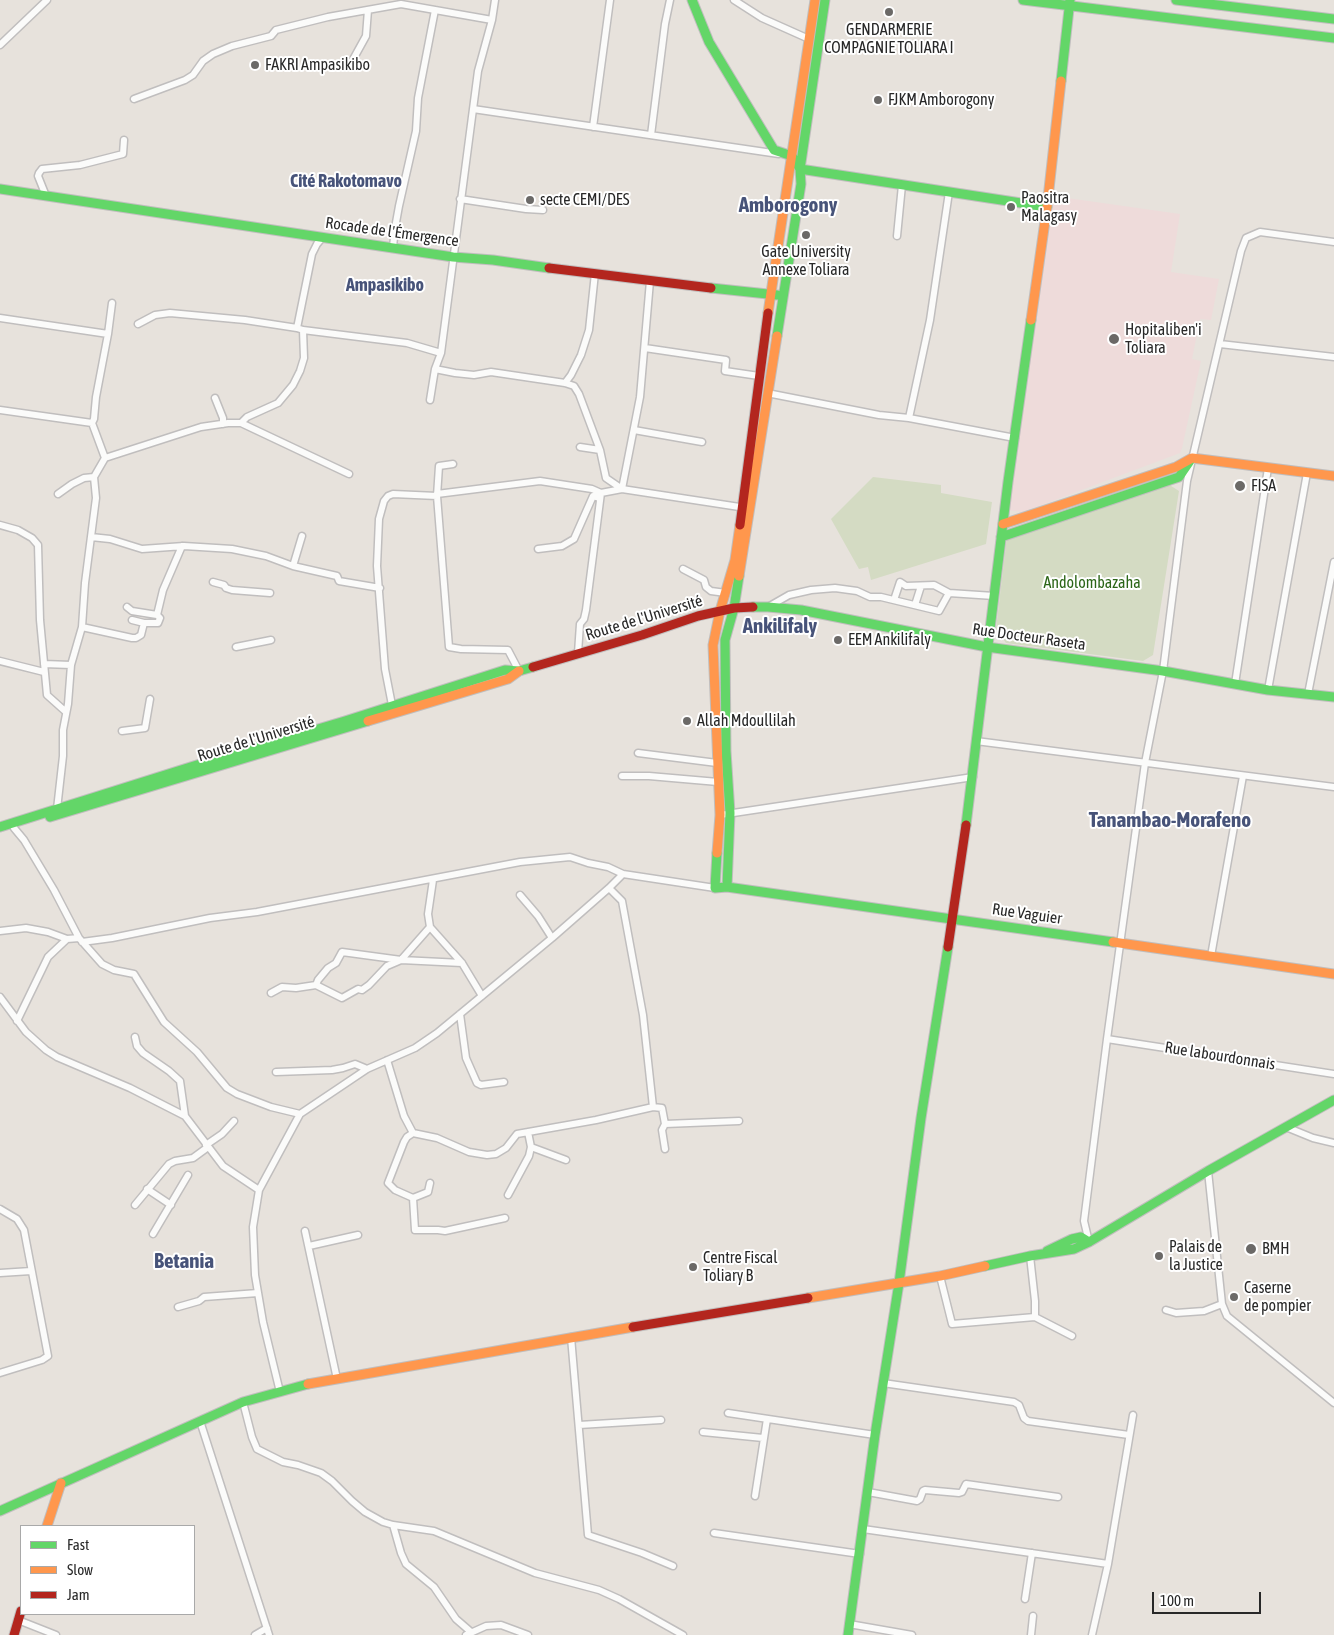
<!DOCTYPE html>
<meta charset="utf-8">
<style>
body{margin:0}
#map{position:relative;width:1334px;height:1635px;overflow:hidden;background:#e7e2dc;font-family:"Asap Condensed",sans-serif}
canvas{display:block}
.legend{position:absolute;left:20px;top:1525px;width:175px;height:90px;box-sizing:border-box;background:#fff;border:1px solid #a9a9a9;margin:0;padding:6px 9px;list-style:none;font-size:15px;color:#282828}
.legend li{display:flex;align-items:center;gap:10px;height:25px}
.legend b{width:25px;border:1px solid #a9a9a9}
.scale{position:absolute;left:1152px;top:1592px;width:109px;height:22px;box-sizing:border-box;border:2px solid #282828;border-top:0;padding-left:6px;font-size:15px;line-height:18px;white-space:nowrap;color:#282828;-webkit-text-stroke:4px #fff;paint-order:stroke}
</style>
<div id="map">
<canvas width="1334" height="1635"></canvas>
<ul class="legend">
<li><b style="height:6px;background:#63d668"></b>Fast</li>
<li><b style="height:6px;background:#ff974d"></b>Slow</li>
<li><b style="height:6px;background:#b3261e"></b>Jam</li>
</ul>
<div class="scale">100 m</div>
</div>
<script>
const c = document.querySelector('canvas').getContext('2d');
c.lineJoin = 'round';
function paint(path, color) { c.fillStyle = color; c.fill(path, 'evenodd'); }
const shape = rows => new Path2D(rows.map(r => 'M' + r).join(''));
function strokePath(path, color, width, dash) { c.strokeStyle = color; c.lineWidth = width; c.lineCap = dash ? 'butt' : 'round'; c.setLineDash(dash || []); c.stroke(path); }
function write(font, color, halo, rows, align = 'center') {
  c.font = font + ' "Asap Condensed",sans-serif'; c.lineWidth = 4; c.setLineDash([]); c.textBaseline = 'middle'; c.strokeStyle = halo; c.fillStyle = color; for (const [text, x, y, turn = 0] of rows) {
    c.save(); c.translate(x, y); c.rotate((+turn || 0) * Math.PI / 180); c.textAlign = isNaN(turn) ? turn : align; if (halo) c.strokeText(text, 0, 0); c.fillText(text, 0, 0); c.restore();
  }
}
const medical = shape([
 [1053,196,1180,214,1171,272,1219,279,1211,320,1200,319,1192,359,1201,361,1182,448,1180,453,1023,512,1008,510]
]);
const cemetery = shape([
 [873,477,941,485,941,493,992,502,986,544,871,580,868,567,859,569,831,519],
 [1168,484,1179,491,1153,655,1143,661,1006,643,996,629,1007,536]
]);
const street = shape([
 [734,0,762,18,809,39],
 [0,45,47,0],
 [350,65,366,36,368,10],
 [134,99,185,80,193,75,203,61,213,54,232,46,271,36,276,30,328,17,401,4,492,20],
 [473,109,779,154],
 [593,127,610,0],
 [651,135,665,24,670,0],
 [46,196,38,176,39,173,42,169,80,165,123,154,124,140],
 [460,199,526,209,543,210],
 [897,236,902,185],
 [393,247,395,228,399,206,416,131,418,98,435,10],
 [0,318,108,334],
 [138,324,155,315,170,313,245,320,297,328],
 [303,330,407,343,441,353],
 [1220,344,1334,357],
 [645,348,726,360,725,371,759,376],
 [435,369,455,373,474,375,491,372,565,383,574,386,579,394,600,450,606,478,622,489],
 [565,383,571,375,581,355,589,330,595,273],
 [767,393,879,415,909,418,1015,438],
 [215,398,223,418,223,424],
 [430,400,435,369,441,353,478,71,492,20,495,0],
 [0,410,92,423,105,458],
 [909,418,930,320,949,192],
 [92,423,94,419,96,397,108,334,112,303],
 [241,423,247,417,278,403,293,385,300,371,304,358,303,330,297,328,312,254,317,244,322,238],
 [634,430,702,442],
 [580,447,600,450],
 [453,464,439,466,437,496,449,647,461,649,508,650,519,671],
 [622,489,640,397,650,281],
 [58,494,72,484,84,478,94,477,105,458,201,427,228,423,241,423,349,474],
 [437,494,540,481,592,489,601,493,622,489,746,508],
 [0,525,18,530,32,538,38,545,40,620,47,695,66,712],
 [302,536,293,566,337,576,339,581,380,588],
 [91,537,110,539,142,549,184,546,232,549,266,556,293,566],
 [538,549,562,546,574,539,593,496,600,498],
 [683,569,704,580,706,587,711,591,726,593],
 [213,582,224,585,226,588,232,590,270,593],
 [894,600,900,582,906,586,934,585,949,593,994,596],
 [915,605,921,586],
 [127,607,132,611,157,615,163,590,182,546],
 [768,607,789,595,811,590,835,588,857,591,870,597,881,597,939,611,949,593],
 [132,620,144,623,158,623,160,618,157,615],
 [82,627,132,638,136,638,141,635,144,623],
 [236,647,271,640],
 [578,653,580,624,584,619,586,610,601,493],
 [0,661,44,672],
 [44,664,71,665],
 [1235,684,1268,468],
 [1268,690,1307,473],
 [1308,694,1334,562],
 [392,705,385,669,377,566,379,519,384,501,388,496,393,494,437,496],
 [122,731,145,728,150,699],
 [976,741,1334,787],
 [638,753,717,763],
 [622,776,649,776,718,782],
 [57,809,63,756,63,730,68,704,71,665,82,627,85,583,96,498,94,477],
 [720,815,973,777],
 [14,828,24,840,54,890,79,938,102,964,114,970,134,974,164,1022,197,1052,227,1088,237,1094,271,1107,300,1114],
 [433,880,428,914,430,927,462,963,482,996],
 [609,888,622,901,643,1015,653,1107],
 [520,895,538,916,552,938],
 [0,931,26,928,48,932,67,939],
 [82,942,112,938,210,918,257,912,520,862,570,857,588,863,608,867,623,874,715,888],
 [1211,956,1243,776],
 [316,985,342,998,358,989,362,990,369,985,387,966,401,960,430,927],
 [271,993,282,987,296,988,316,985,318,980,328,968,336,963,342,952,401,960,462,963],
 [0,997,26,1032,46,1050,57,1057,130,1088,185,1116,223,1166,259,1190],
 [460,1014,466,1058,477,1083,481,1085,504,1082],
 [17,1021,48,957,67,939,79,938],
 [135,1037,137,1046,143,1053,169,1071,180,1081,185,1116],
 [1107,1039,1334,1074],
 [387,1060,404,1116,413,1133],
 [276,1072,332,1070,343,1068,355,1064,367,1069],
 [665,1124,739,1121],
 [1286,1127,1313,1138,1334,1143],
 [206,1145,222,1134,234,1121],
 [531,1147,566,1160],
 [1208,1171,1222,1304,1227,1316,1334,1403],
 [430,1183,428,1192,413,1198,395,1190,388,1183,404,1142,407,1137,413,1133,437,1138,469,1152,487,1155,496,1154,506,1148,517,1134,596,1120,653,1107,662,1108,665,1124,662,1130,665,1149],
 [147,1189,171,1205],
 [508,1195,529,1156,531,1147,528,1132],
 [413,1198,415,1230,438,1230,445,1231,505,1218],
 [135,1205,169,1164,175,1161,193,1158,208,1147],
 [0,1209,17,1219,24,1230,48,1356,42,1360,0,1373],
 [305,1231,337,1379],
 [153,1234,188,1175],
 [1089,1242,1084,1221,1107,1039,1145,763,1163,671,1187,481,1241,251,1246,238,1260,232,1334,242],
 [309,1246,358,1235],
 [1030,1256,1035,1301,1035,1317],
 [0,1273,31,1271],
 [940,1276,952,1324,1035,1317,1072,1336],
 [178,1307,199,1301,204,1297,258,1293],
 [1166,1310,1176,1313,1204,1311,1222,1304],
 [571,1337,588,1535,642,1553,673,1566],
 [883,1383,1014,1402,1019,1405,1024,1418,1028,1421,1129,1435],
 [280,1392,263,1322,255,1275,253,1227,259,1190,300,1114,367,1069,415,1048,437,1033,552,938,609,888,623,874],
 [243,1402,252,1437,257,1449,283,1462,298,1465,321,1473,332,1481,352,1501,365,1512,383,1522,393,1525,434,1531,535,1573,599,1590,619,1599,683,1635],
 [728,1413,875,1435],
 [200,1421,269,1635],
 [579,1425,661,1420],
 [703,1432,763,1438],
 [868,1492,917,1501,920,1499,923,1491,925,1490,959,1493,962,1492,966,1484,1058,1497],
 [755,1496,767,1419],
 [393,1525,401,1553,406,1564,434,1587,456,1619,471,1632],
 [863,1529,1108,1564],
 [714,1533,860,1554],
 [1025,1599,1032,1553],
 [18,1620,56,1635],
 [849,1624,912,1635],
 [255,1635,267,1628],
 [466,1635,486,1626,501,1625,528,1635],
 [1031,1635,1033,1616],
 [1092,1635,1108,1564,1133,1415]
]);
const fast = shape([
 [692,0,709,42,774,150,792,156,800,169,1047,207],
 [1023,0,1334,38],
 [1176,0,1334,19],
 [1061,81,1070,0],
 [0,189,453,257,493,260,549,268],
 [711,288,777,295],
 [777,336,801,184,800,169,825,0],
 [1001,537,1179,477,1190,461],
 [753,607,768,607,801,610,987,647,1163,671,1268,690,1334,697],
 [50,817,368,721],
 [966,825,1008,482,1031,320],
 [0,827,197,765,345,721,505,670,519,671,533,667],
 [717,853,715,888,727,887,1113,942],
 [727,887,730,813,726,751,725,640,734,608,739,576],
 [1047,1251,1072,1239,1081,1237,1089,1242],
 [985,1266,1030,1256,1074,1249,1089,1242,1208,1171,1334,1100],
 [0,1511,243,1402,308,1384],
 [848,1635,875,1435,899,1283,921,1118,948,947]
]);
const slow = shape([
 [768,313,815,0],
 [1031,320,1047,207,1061,81],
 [1003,524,1176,467,1192,458,1334,476],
 [739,576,777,336],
 [368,721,508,679,519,671],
 [717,853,720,815,713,645,720,611,735,560,740,525],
 [1113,942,1334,974],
 [808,1298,940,1276,985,1266],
 [308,1384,633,1327],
 [47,1526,61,1483]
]);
const jam = shape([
 [549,268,711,288],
 [740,525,768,313],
 [533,667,642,635,698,616,734,608,753,607],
 [948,947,966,825],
 [633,1327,808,1298],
 [14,1635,21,1611]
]);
const markers = [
 [889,12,5,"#6b6967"],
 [255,65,5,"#6b6967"],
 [878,100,5,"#6b6967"],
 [530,200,5,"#6b6967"],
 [1011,207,5,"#6b6967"],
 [806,235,5,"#6b6967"],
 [1114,339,6,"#6b6967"],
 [1240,486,6,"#6b6967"],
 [838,640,5,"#6b6967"],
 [687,721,5,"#6b6967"],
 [1251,1249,6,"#6b6967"],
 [1159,1256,5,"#6b6967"],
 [693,1267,5,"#6b6967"],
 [1234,1297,5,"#6b6967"]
];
const poiNames = [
 ["GENDARMERIE",889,30,"center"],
 ["COMPAGNIE TOLIARA I",889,48,"center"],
 ["FAKRI Ampasikibo",265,65],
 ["FJKM Amborogony",888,100],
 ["Paositra",1021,198],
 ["Malagasy",1021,216],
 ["secte CEMI/DES",540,200],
 ["Gate University",806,252,"center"],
 ["Annexe Toliara",806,270,"center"],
 ["Hopitaliben'i",1125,330],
 ["Toliara",1125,348],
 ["FISA",1251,486],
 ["EEM Ankilifaly",848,640],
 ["Allah Mdoullilah",697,721],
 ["Palais de",1169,1247],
 ["la Justice",1169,1265],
 ["BMH",1262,1249],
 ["Centre Fiscal",703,1258],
 ["Toliary B",703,1276],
 ["Caserne",1244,1288],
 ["de pompier",1244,1306]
];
const streetNames = [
 ["Rocade de l'Émergence",392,232,8],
 ["Route de l'Université",644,618,-17],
 ["Rue Docteur Raseta",1029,637,8],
 ["Route de l'Université",256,739,-17],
 ["Rue Vaguier",1027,914,8],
 ["Rue labourdonnais",1220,1056,9]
];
const parkNames = [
 ["Andolombazaha",1092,583]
];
const neighbourhoodNames = [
 ["Cité Rakotomavo",346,181],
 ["Ampasikibo",385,285]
];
const districtNames = [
 ["Amborogony",788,205],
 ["Ankilifaly",780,626],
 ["Tanambao-Morafeno",1170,820],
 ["Betania",184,1261]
];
paint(medical, '#eedbda');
paint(cemetery, '#d4dbc3');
strokePath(street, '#c0bebe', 9);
strokePath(fast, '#c0bebe', 11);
strokePath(slow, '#c0bebe', 11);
strokePath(jam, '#c0bebe', 11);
strokePath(street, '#fbfbfa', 6);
strokePath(fast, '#63d668', 9);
strokePath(slow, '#ff974d', 9);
strokePath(jam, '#b3261e', 9);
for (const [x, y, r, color] of markers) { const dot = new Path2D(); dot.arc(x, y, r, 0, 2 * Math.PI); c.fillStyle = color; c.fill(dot); strokePath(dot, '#fff', 2); }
write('16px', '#282828', '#fff', poiNames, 'left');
write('16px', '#282828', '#fff', streetNames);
write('16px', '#2b6517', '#fff', parkNames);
write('bold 18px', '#475379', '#fff', neighbourhoodNames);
write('bold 21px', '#475379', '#fff', districtNames);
</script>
